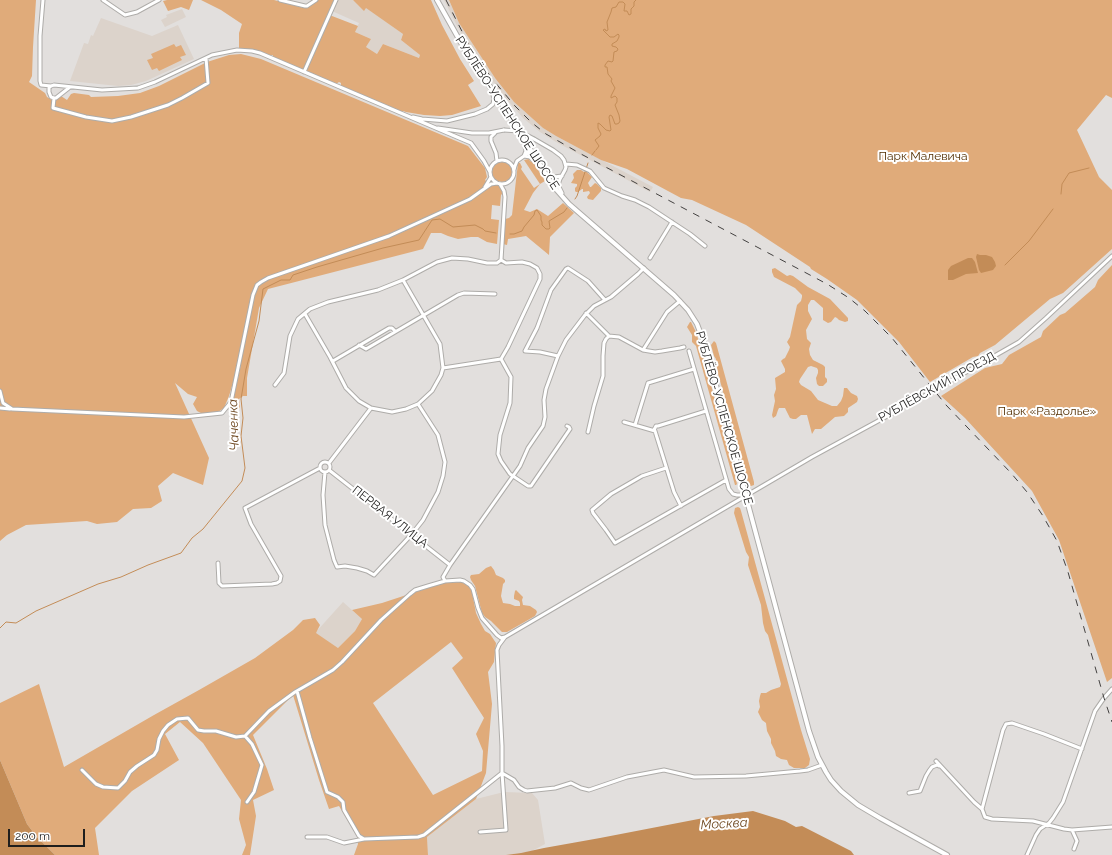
<!DOCTYPE html>
<meta charset="utf-8">
<style>
body{margin:0}
#map{position:relative;width:1112px;height:855px;overflow:hidden;background:#e2dfdd;font-family:Raleway,sans-serif}
canvas{display:block}
.scale{position:absolute;left:8px;top:829px;width:77px;height:18px;box-sizing:border-box;border:2px solid #1f1e1d;border-top:0;padding-left:5px;font-size:12px;line-height:14px;white-space:nowrap;color:#1f1e1d;-webkit-text-stroke:3px #fff;paint-order:stroke}
</style>
<div id="map">
<canvas width="1112" height="855"></canvas>
<div class="scale">200 m</div>
</div>
<script>
const c = document.querySelector('canvas').getContext('2d');
c.lineJoin = 'round';
function paint(path, color) { c.fillStyle = color; c.fill(path, 'evenodd'); }
const shape = rows => new Path2D(rows.map(r => 'M' + r).join(''));
function strokePath(path, color, width, dash) { c.strokeStyle = color; c.lineWidth = width; c.lineCap = dash ? 'butt' : 'round'; c.setLineDash(dash || []); c.stroke(path); }
function write(font, color, halo, rows, align = 'center') {
  c.font = font + ' Raleway,sans-serif'; c.lineWidth = 4; c.setLineDash([]); c.textBaseline = 'middle'; c.strokeStyle = halo; c.fillStyle = color; for (const [text, x, y, turn = 0] of rows) {
    c.save(); c.translate(x, y); c.rotate((+turn || 0) * Math.PI / 180); c.textAlign = isNaN(turn) ? turn : align; if (halo) c.strokeText(text, 0, 0); c.fillText(text, 0, 0); c.restore();
  }
}
const built = shape([
 [338,0,353,0,364,10,366,7,403,34,401,40,420,55,419,58,383,44,377,54,366,47,371,39,355,32,359,23,332,11],
 [444,0,449,0,459,23,495,78,514,102,525,112,543,128,556,136,653,187,650,192,556,142,540,132,523,118,502,94,472,53,454,20],
 [182,9,186,17,165,27,161,20,167,17,166,15],
 [101,18,152,36,178,25,194,59,146,81,131,85,118,86,70,81,84,43,88,44,91,35,93,36],
 [343,602,362,619,355,631,338,648,315,633],
 [504,792,532,793,538,800,545,844,532,851,521,853,506,855,428,855,427,837,476,799]
]);
const green = shape([
 [0,0,36,0,33,47,32,76,29,82,45,93,47,97,52,100,58,99,61,96,67,100,71,94,74,93,89,95,91,97,118,96,140,93,159,86,207,62,229,55,241,54,261,59,468,146,485,168,487,177,485,180,491,185,499,184,503,193,501,195,500,206,492,205,491,219,499,220,497,244,487,242,478,237,471,237,458,239,448,236,441,233,431,233,423,249,268,289,259,308,247,378,247,396,243,396,239,399,240,408,236,410,231,410,241,364,237,363,235,376,229,396,224,408,218,412,203,414,197,411,193,404,197,397,188,394,175,383,209,458,203,485,173,473,158,486,162,501,151,508,133,509,117,522,97,524,87,521,26,525,7,535,0,541],
 [167,0,193,0,189,10,181,7,168,11,163,1],
 [201,0,274,0,304,8,309,6,318,0,335,0,304,69,302,70,273,58,273,55,271,55,269,56,251,50,239,49,239,33,242,24,221,10],
 [353,0,431,0,442,25,460,59,474,81,468,85,481,106,452,115,440,116,424,115,406,112,403,111,401,112,341,87,341,83,339,82,336,84,306,71,330,16,332,16,358,26,355,32,371,39,366,47,377,54,383,44,419,58,420,55,401,40,403,34,366,8,364,11],
 [449,0,1112,0,1112,98,1106,95,1077,130,1099,177,1112,190,1112,249,1063,293,1050,299,995,345,980,353,978,356,973,357,930,382,899,342,857,300,827,279,811,269,810,267,746,225,692,200,681,198,627,169,601,160,556,136,543,128,514,102,495,78,459,23],
 [174,44,176,47,181,45,186,55,180,57,182,60,159,71,157,68,152,70,147,60,153,58,151,54],
 [529,159,530,161,533,162,545,181,540,184,533,193,524,210,530,212,537,209,548,216,563,203,574,213,550,237,549,255,526,236,508,239,507,245,503,244,505,219,509,218,512,215,518,163,520,163,522,167,521,169,534,188,540,184,524,160],
 '492 172a10 10 0 1 1 20 0a10 10 0 1 1-20 0Z',
 [577,170,581,170,584,172,587,172,592,177,588,183,590,187,591,187,595,183,597,184,601,188,601,191,593,200,588,199,587,197,590,193,589,191,583,192,583,189,582,189,578,192,576,192,575,191,575,188,577,186,577,184,571,183,574,178,573,174],
 [1112,265,1112,678,1107,682,1059,540,1032,491,965,418,941,396,985,368,1002,364,1009,355,1041,337,1043,331,1060,315,1065,313,1095,287,1098,280],
 [775,268,787,276,790,275,793,276,808,287,830,299,848,318,848,321,845,322,839,320,837,318,835,317,831,322,828,323,823,320,823,308,814,300,811,300,808,305,808,311,812,319,806,330,807,339,811,343,809,349,810,355,813,360,823,365,825,367,825,377,827,379,827,382,823,386,819,386,817,384,816,378,818,373,818,370,817,368,811,366,808,367,800,379,799,382,801,385,811,391,818,400,832,406,837,406,841,401,843,396,844,388,847,388,851,393,857,396,858,399,857,402,848,408,848,412,844,416,835,417,821,429,815,429,812,434,807,415,801,415,796,419,793,419,790,418,785,408,779,408,778,410,776,416,773,418,772,415,775,401,774,395,776,389,775,378,785,372,785,369,781,361,783,359,785,358,789,350,790,347,787,342,790,337,797,305,801,301,802,297,802,295,795,288,774,277,772,272,772,269],
 [690,322,691,322,696,332,703,356,724,432,725,440,728,446,729,453,731,459,737,484,736,485,735,485,696,346,692,342,692,335,687,327],
 [714,341,716,343,754,482,754,485,751,486,750,486,748,484,716,366,716,359,714,356,711,345],
 [738,507,740,508,741,511,801,730,810,759,809,765,805,768,794,768,789,765,787,760,781,759,776,756,775,751,771,743,771,739,767,731,766,723,762,720,758,712,760,707,759,701,760,696,761,693,766,693,771,690,780,687,781,684,768,635,765,631,763,623,761,605,748,565,749,557,746,552,734,513,735,508],
 [491,566,494,570,496,575,503,578,505,580,505,582,503,584,501,596,503,603,510,604,515,606,520,606,520,603,519,601,514,599,514,596,515,591,516,590,523,597,522,600,523,605,530,606,536,610,537,612,535,616,507,632,502,632,491,621,485,617,482,613,475,586,471,580,470,577,471,575,479,574,486,568],
 [460,582,466,584,469,586,472,592,476,613,481,624,485,631,490,634,496,643,494,662,488,672,492,704,486,773,476,799,427,837,428,855,354,855,358,844,357,836,339,806,329,809,319,780,293,695,253,735,267,769,274,790,253,800,256,816,250,855,242,855,246,845,239,819,241,800,203,743,180,722,165,734,179,760,132,791,95,828,99,855,55,855,36,836,27,824,0,760,0,703,39,684,64,767,154,715,199,690,255,658,293,630,303,620,315,618,320,625,316,633,338,648,355,631,362,619,352,610,382,603,443,583],
 [451,642,463,658,452,668,484,718,476,734,483,751,482,771,433,795,373,703]
]);
const water = shape([
 [977,254,980,255,986,255,992,257,995,262,996,266,993,270,981,273,979,270,976,257],
 [968,258,972,258,975,262,978,273,966,274,953,280,948,280,948,270,951,266],
 [0,760,27,824,36,836,55,855,0,855],
 [753,811,785,821,796,827,802,826,851,851,854,855,506,855,521,853,544,848,600,838,714,816]
]);
const stream = shape([
 [596,150,599,146,595,140,600,136,601,134,598,128,598,123,600,124,606,130,610,131,611,130,609,117,610,115,612,116,615,124,617,124,619,123,620,121,619,115,615,105,617,102,617,98,615,96,611,98,611,96,615,88,611,81,612,79,608,74,607,67,605,67,605,65,608,61,612,62,613,61,614,52,617,51,618,49,616,47,612,46,612,44,617,41,619,37,619,35,618,34,614,37,610,37,603,30,605,29,606,31,608,30,607,22,611,12,612,8,616,7,619,2,623,2,625,4,624,11,627,11,629,15,631,14,631,9,634,6,634,2,636,0],
 [592,155,595,151],
 [1061,194,1062,184,1069,173,1089,168],
 [575,199,577,196,588,163],
 [510,234,514,234,522,231,524,227,534,215,535,211,537,210,541,216,541,220,542,222,542,225,546,229,549,229,550,228,549,221,564,212,567,208],
 [1005,265,1029,241,1053,209],
 [0,628,6,622,16,623,36,611,98,584,121,577,148,565,181,553,192,538,203,529,242,481,245,468,241,436,243,418,241,399,246,369,259,321,263,289,281,280,290,280,293,275,317,267,383,248,419,240,432,220,440,219,453,227,475,225,483,229,485,231,496,233]
]);
const minor = shape([
 [43,0,40,36,40,81,41,85,51,86],
 [103,0,125,15,137,12,159,0],
 [280,0,305,6,307,6,316,0],
 [304,72,336,0],
 [70,87,56,98,54,98,51,97,49,92,49,88,51,86,54,85,102,90,138,88,155,82,212,55,237,50,252,51,260,53,471,143,484,161,490,172],
 [54,98,53,108,86,117,112,121,131,117,168,105,182,98,208,83,206,58],
 [413,117,422,119,447,121,475,114,487,109,493,104,494,99,492,91],
 [438,128,472,133,489,133,504,130],
 [495,133,491,137,491,141,496,153,497,161],
 [534,139,553,150,561,156,564,160,566,167,565,170,560,179,558,185,562,193],
 [524,143,526,151,524,156],
 [524,156,530,157,538,164],
 '490 172a12 12 0 1 1 24 0a12 12 0 1 1-24 0Z',
 [566,164,577,165,590,171,604,188,622,196,635,200,649,207,690,234,705,246],
 [514,170,515,166,517,161,531,151],
 [547,175,554,177,562,176],
 [485,187,491,177],
 [650,258,672,222],
 [586,313,609,336,619,337,643,350,655,352,662,351,680,348,684,347],
 [305,314,330,357,346,388,359,401,371,408,392,412,406,409,418,404,432,391,441,375,443,368,440,344,403,280],
 [359,345,366,349,458,295,464,293,495,294],
 [643,350,667,312,680,301],
 [689,351,729,489,733,494,737,495,744,495],
 [558,356,540,352,525,351,537,328,551,290,566,269,568,268,588,281,605,300],
 [501,359,511,377,510,403,500,435,498,454,501,461,510,474,528,486,531,486,570,429,569,427,567,426],
 [333,361,389,328,392,328,395,331],
 [443,368,501,359,508,347,540,279,540,274,537,268,530,264,522,262,506,263,501,260],
 [275,385,284,373,290,336,298,319,310,309,328,302,378,290,403,280,437,262,452,258,468,259,487,263,497,263,501,260,505,197,504,191,500,184],
 [0,391,3,403,12,409,184,417,222,413,231,402,253,295,257,285,261,282,268,278,389,236,470,199,491,184,497,183],
 [0,408,10,409],
 [624,422,655,431,674,492,681,506],
 [635,425,648,383,694,369],
 [654,430,656,426,658,426,706,411],
 [588,432,594,406,603,376,603,356,604,343,606,339,609,336],
 '320 467a5 5 0 1 1 10 0a5 5 0 1 1-10 0Z',
 [329,463,371,408],
 [666,468,642,476,611,494,592,510,593,513,606,530,615,543,726,480],
 [329,470,450,565],
 [325,472,323,495,325,525,334,560,337,567,345,566,357,568,367,571,374,575,412,534,423,520,438,492,443,476,445,462,438,435,418,404],
 [218,563,219,583,222,586,272,584,277,583,280,581,281,576,251,524,245,508,320,468],
 [505,637,501,638,497,635,482,618,478,608,473,589,470,585,464,581,460,580,445,581,443,577,450,565,520,466,528,448,543,426,545,417,544,400,546,389,558,356,566,340,585,315,594,306,611,297,638,274,644,268],
 [297,691,310,738,327,792,338,797,343,802,344,810,359,836,364,839],
 [936,761,974,802,982,809,985,817,992,819,1033,821,1064,829,1072,830,1077,841,1074,849],
 [82,770,96,784,103,787,118,788,125,781,130,772,137,766,154,755,157,750,159,739,163,731,168,725,177,719,188,718,198,730,204,731,216,731,236,737,245,736],
 [909,793,920,791,926,776,929,771,932,767,937,765,939,766],
 [247,802,254,792,262,765,252,744,245,736,269,711,295,692,333,670,342,662,381,620,410,594,415,590,428,586,445,581],
 [982,809,1003,730,1006,724,1012,723,1044,734,1082,749],
 [1072,830,1112,827],
 [480,832,506,830,502,773,502,746,497,650,499,645,505,637,812,457,924,396,1019,342,1046,318,1112,256],
 [307,837,327,837,344,843,364,839,418,837,424,835,502,773,514,780,519,787,524,790,527,791,555,788,571,783,581,788,589,790,627,777,664,770,694,777,746,776,800,771,808,770,822,765],
 [1027,855,1036,835,1040,829,1049,823,1053,818,1063,802,1095,711,1104,698,1112,689]
]);
const major = shape([
 [437,0,469,57,500,101,554,187,569,204,674,295,688,310,697,324,706,348,809,731,818,757,826,772,831,780,841,791,858,805,880,818,947,855]
]);
const rail = shape([
 [446,0,470,47,493,80,515,106,531,122,546,134,581,154,827,284,849,298,865,311,892,338,946,405,1011,473,1027,492,1043,516,1057,541,1068,572,1104,698,1112,722]
]);
const minorBridge = shape([
 [504,130,519,131,534,139]
]);
const streetNames = [
 ["РУБЛЁВО-УСПЕНСКОЕ ШОССЕ",507,113,57],
 ["РУБЛЁВСКИЙ ПРОЕЗД",937,387,-29],
 ["РУБЛЁВО-УСПЕНСКОЕ ШОССЕ",724,418,74],
 ["ПЕРВАЯ УЛИЦА",390,517,38]
];
const parkNames = [
 ["Парк Малевича",923,156],
 ["Парк «Раздолье»",1047,411]
];
const waterNames = [
 ["Чаченка",234,425,-92],
 ["Москва",724,824,-3]
];
paint(built, '#dcd3cb');
paint(green, '#e0ab7a');
paint(water, '#c38c57');
strokePath(stream, '#c38c57', 1);
strokePath(minor, '#aeaca9', 5);
strokePath(major, '#aeaca9', 6);
strokePath(minor, '#fff', 3);
strokePath(major, '#fff', 4);
strokePath(rail, '#434140', 1, [7, 7]);
strokePath(minorBridge, '#aeaca9', 5, []);
strokePath(minorBridge, '#fff', 3);
write('12px', '#1f1e1d', '#fff', streetNames);
write('12px', '#532f02', '#fff', parkNames);
write('italic 13px', '#6e4820', '#fff', waterNames);
</script>
